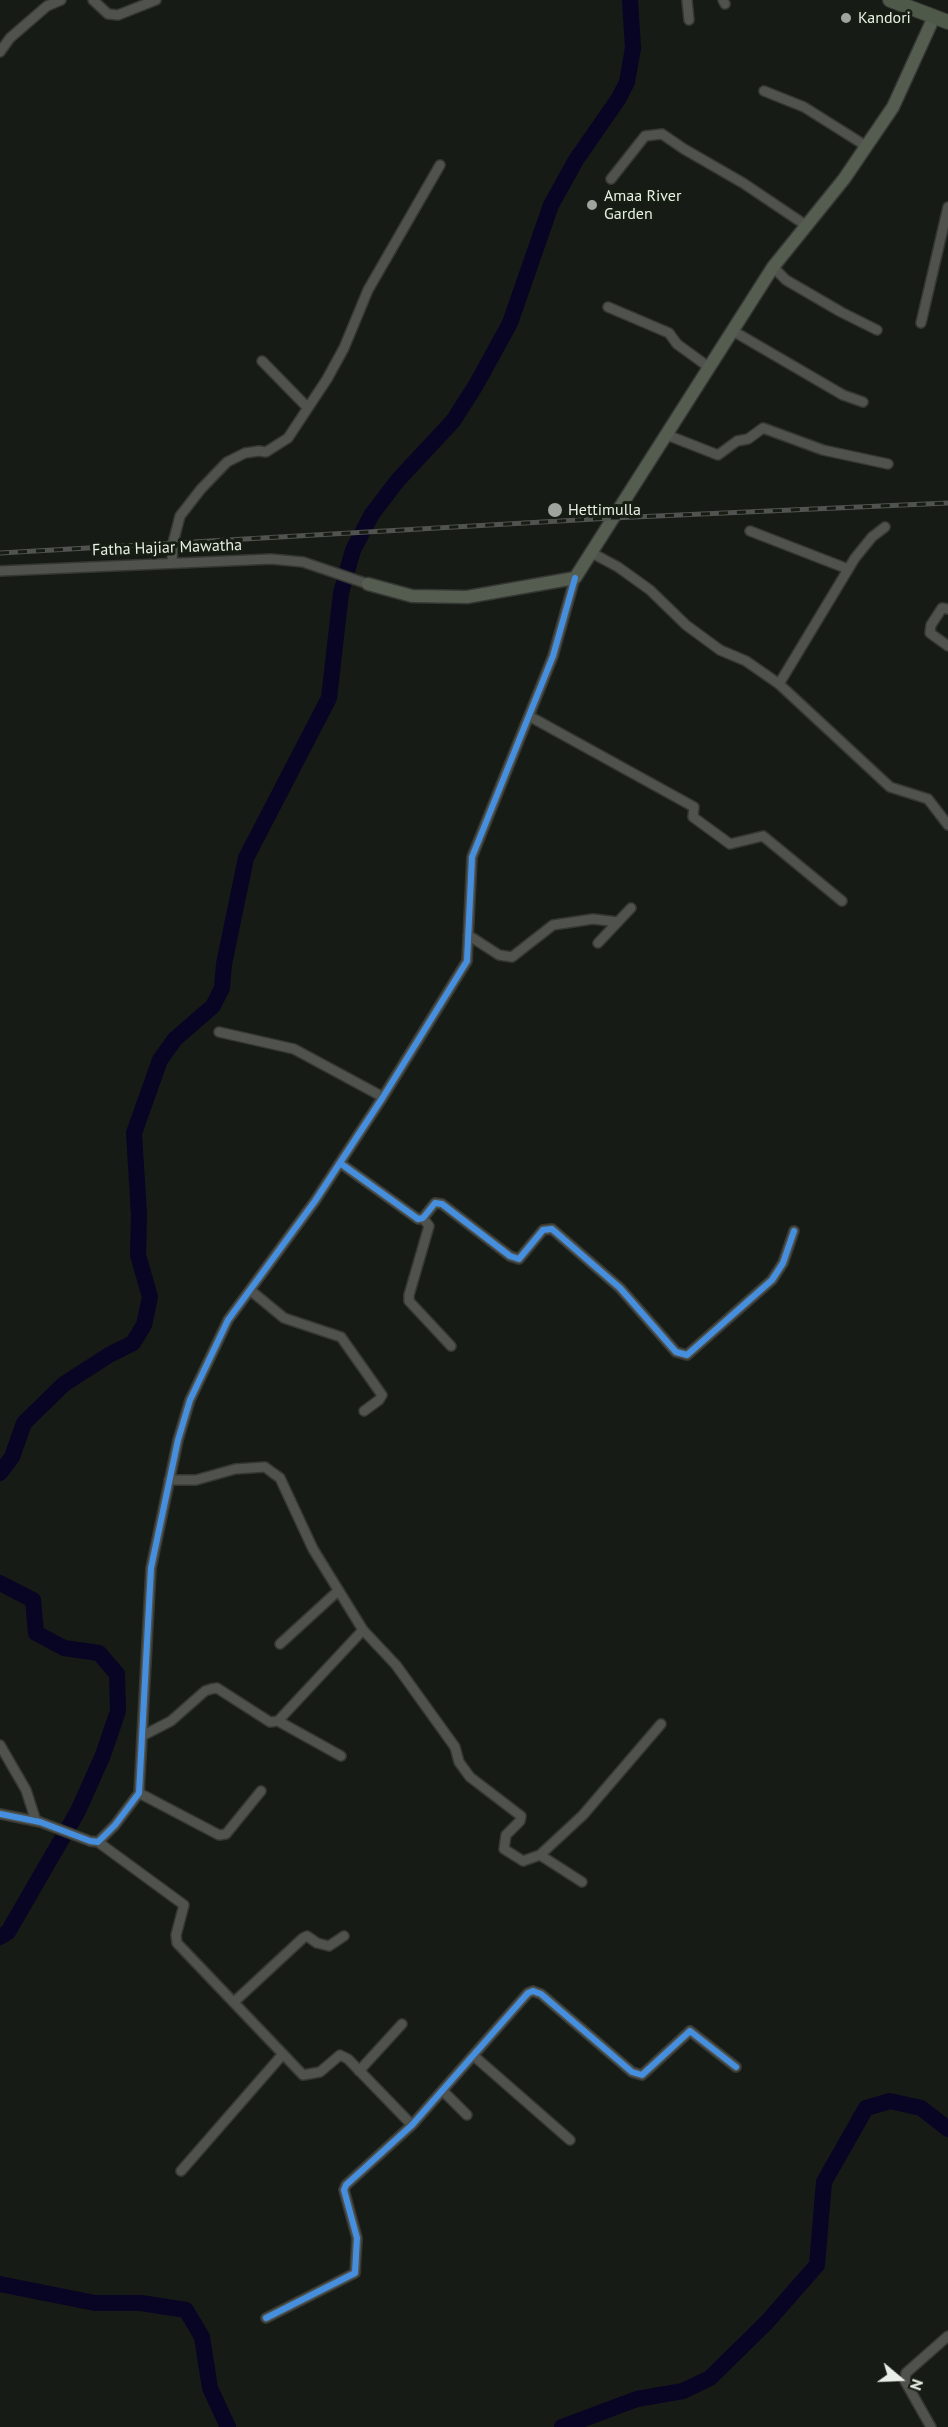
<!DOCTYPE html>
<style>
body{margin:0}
#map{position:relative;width:948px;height:2427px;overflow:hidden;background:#171b16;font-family:"PT Sans",sans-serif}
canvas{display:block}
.north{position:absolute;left:870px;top:2349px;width:60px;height:60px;-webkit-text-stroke:4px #161e13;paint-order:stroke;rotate:109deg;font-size:16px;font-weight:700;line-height:24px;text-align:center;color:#e9eee7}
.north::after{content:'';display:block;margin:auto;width:21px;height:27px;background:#e9eee7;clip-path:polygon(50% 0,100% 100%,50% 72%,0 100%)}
</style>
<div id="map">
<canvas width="948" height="2427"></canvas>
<div class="north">N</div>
</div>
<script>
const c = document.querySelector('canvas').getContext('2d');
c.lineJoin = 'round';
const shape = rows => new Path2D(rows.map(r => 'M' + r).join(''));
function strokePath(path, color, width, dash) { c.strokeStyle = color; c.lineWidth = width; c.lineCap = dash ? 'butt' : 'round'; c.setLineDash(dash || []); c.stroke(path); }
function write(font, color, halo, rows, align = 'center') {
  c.font = font + ' "PT Sans",sans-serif'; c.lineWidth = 6; c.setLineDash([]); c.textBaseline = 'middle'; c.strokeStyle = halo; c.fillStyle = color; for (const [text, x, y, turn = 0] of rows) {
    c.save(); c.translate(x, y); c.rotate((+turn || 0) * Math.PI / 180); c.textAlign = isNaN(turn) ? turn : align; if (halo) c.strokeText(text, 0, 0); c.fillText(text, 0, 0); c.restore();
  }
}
const river = shape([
 [0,1473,12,1457,24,1423,64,1384,109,1355,133,1343,144,1325,150,1297,138,1255,139,1215,134,1133,160,1060,175,1039,213,1006,222,988,224,964,246,858,329,698,341,593,353,550,372,514,398,480,453,421,476,385,510,323,551,205,576,160,619,98,627,82,633,48,630,0],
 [0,1583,33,1600,36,1633,64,1648,99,1653,117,1674,118,1711,103,1755,78,1811,8,1932,0,1937],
 [0,2284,95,2303,141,2303,186,2310,202,2337,210,2388,228,2427],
 [562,2427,637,2399,683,2391,710,2378,767,2322,817,2265,824,2182,866,2108,890,2101,921,2108,948,2129]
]);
const minor = shape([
 [93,0,108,14,118,15,156,0],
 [687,0,689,20],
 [723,0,725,4],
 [0,52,10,38,47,6,61,0],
 [764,91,804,107,866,146],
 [611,179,645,136,662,134,684,149,743,183,807,226],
 [773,267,786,280,841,312,877,330],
 [608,307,669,333,677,344,710,368],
 [921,323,948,207],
 [733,331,843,395,863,402],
 [262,361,307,407],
 [667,435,718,455,737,441,748,439,763,428,823,450,888,464],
 [750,531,848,569],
 [590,552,618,567,650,590,686,625,720,650,746,661,779,684,890,787,928,799,948,825],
 [172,562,173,543,180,516,201,489,227,462,245,453,259,451,266,452,288,438,327,379,344,348,368,290,440,165],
 [0,571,271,559,303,562,368,584],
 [948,609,942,608,931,625,930,633,948,646],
 [779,684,855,558,872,537,885,527],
 [529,716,694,807,693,817,730,844,763,836,842,901],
 [468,935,499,955,512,957,553,925,593,919,618,922],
 [598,943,631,908],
 [219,1032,294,1049,383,1097],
 [340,1163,418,1219,423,1218,435,1203,442,1204,510,1256,519,1259,543,1230,552,1229,620,1288,676,1352,687,1355,772,1280,783,1263,794,1231],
 [423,1218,429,1226,409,1295,409,1301,451,1346],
 [250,1290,284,1318,341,1337,382,1395,379,1400,364,1411],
 [169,1480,196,1480,235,1469,265,1467,273,1473,280,1478,313,1549,363,1630],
 [280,1644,338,1591],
 [278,1721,341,1756],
 [142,1736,171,1721,205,1691,211,1689,217,1688,270,1722,278,1721,363,1630,396,1665,455,1747,459,1762,470,1777,521,1816,520,1821,506,1835,504,1849,523,1861,540,1855,582,1882],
 [0,1745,26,1790,36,1821],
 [139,1793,219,1835,226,1834,261,1791],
 [0,1814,40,1822,90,1841,98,1842,115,1825,139,1793,151,1568,178,1440,190,1400,228,1320,315,1201,383,1097,467,961,472,857,553,656,575,578],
 [98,1842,184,1905,176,1935,177,1943,303,2075,320,2072,340,2055,348,2059,412,2125],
 [540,1855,583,1815,661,1724],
 [234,2002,303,1938,307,1936,317,1943,329,1946,344,1936],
 [474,2056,570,2140],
 [359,2071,402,2024],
 [443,2091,467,2115],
 [181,2171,283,2054],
 [266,2318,355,2273,357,2238,344,2190,346,2185,412,2125,528,1993,533,1991,541,1994,632,2072,642,2075,690,2031,736,2067],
 [931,2427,905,2381,906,2373,948,2336]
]);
const major = shape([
 [368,584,412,596,467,597,575,578,773,267,844,179,893,107,934,17]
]);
const highway = shape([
 [890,0,948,22]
]);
const rail = shape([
 [0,553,612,518,948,503]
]);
const cycleway = shape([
 [340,1163,418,1219,423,1218,435,1203,442,1204,510,1256,519,1259,543,1230,552,1229,620,1288,676,1352,687,1355,772,1280,783,1263,794,1231],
 [0,1814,40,1822,90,1841,98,1842,115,1825,139,1793,151,1568,178,1440,190,1400,228,1320,315,1201,383,1097,467,961,472,857,553,656,575,578],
 [266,2318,355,2273,357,2238,344,2190,346,2185,412,2125,528,1993,533,1991,541,1994,632,2072,642,2075,690,2031,736,2067]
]);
const markers = [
 [846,18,6,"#a0a49e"],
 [592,205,6,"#a0a49e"],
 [555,510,8,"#a0a49e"]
];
const poiNames = [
 ["Kandori",858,18],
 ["Amaa River",604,196],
 ["Garden",604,214],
 ["Hettimulla",568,510]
];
const streetNames = [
 ["Fatha Hajiar Mawatha",167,548,-2]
];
strokePath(river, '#080423', 16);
strokePath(minor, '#353733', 12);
strokePath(major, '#353733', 15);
strokePath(highway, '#353733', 16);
strokePath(minor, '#4f524d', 9);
strokePath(major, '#555d51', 12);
strokePath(highway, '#4e5949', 14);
strokePath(rail, '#515350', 5);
strokePath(rail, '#161e13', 3, [9]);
strokePath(cycleway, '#468fdf', 6);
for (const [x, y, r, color] of markers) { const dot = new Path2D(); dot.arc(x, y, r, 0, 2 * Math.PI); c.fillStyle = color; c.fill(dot); strokePath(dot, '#161e13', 2); }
write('16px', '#e9eee7', '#161e13', poiNames, 'left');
write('16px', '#e9eee7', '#161e13', streetNames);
</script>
